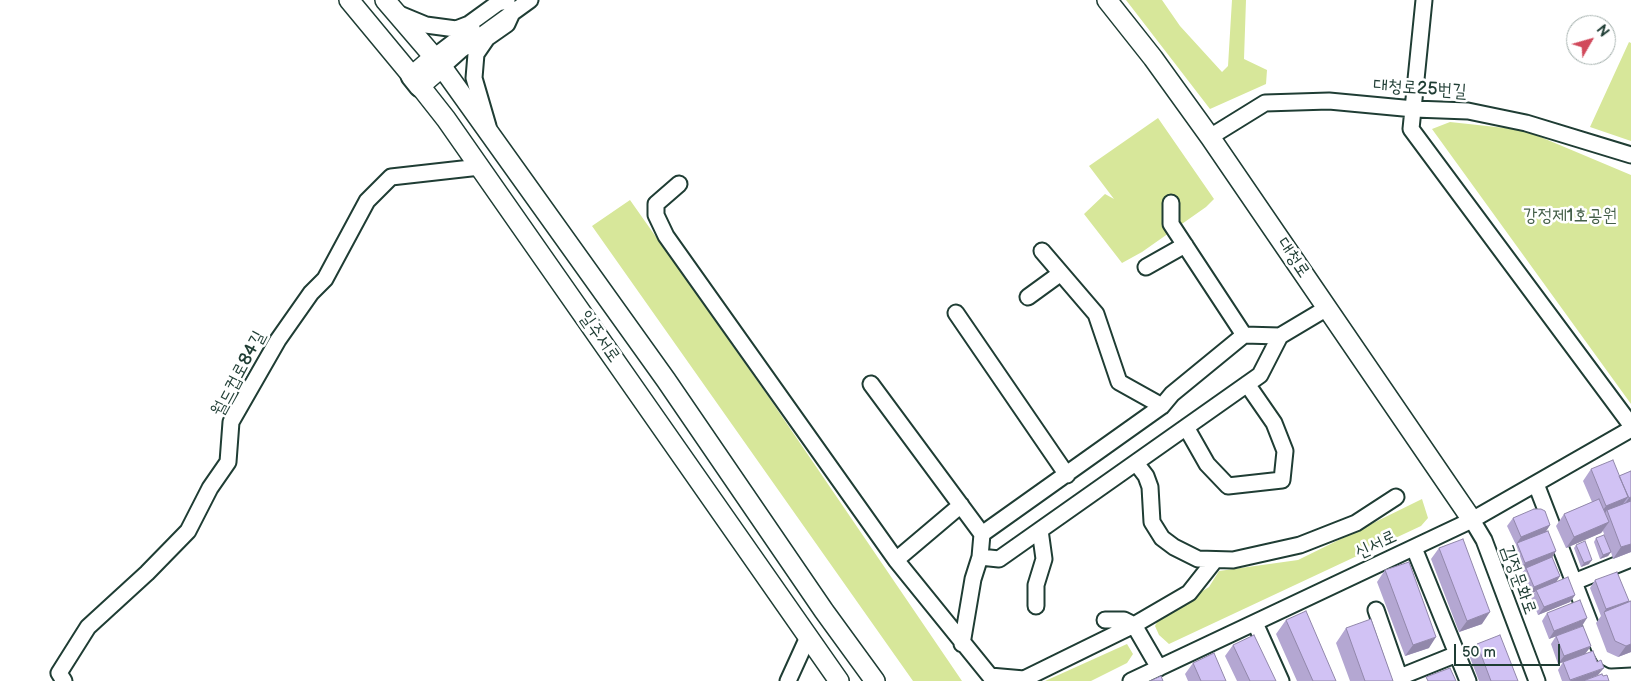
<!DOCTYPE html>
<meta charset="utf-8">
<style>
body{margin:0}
#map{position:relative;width:1631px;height:681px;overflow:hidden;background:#fff;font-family:"Balsamiq Sans",sans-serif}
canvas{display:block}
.north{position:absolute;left:1566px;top:15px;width:50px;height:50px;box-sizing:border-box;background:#fff;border:1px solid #a5b1ae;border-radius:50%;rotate:52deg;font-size:14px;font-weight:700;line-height:20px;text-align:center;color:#1f3d34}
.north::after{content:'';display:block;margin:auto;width:18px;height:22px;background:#d1495b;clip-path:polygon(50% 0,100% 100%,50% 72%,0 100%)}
.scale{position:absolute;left:1454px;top:644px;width:106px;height:22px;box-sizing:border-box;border:2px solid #1f3d34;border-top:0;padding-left:6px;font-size:15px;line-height:18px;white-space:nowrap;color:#1f3d34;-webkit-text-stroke:4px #fff;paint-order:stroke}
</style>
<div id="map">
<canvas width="1631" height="681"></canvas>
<div class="north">N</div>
<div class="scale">50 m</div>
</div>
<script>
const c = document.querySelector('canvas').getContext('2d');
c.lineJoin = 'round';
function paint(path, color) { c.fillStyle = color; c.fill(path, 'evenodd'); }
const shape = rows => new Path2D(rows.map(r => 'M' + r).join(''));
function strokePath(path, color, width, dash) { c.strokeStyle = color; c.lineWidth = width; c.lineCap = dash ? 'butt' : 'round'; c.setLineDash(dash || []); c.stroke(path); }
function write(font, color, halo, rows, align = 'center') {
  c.font = font + ' "Balsamiq Sans","Poor Story",sans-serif'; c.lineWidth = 5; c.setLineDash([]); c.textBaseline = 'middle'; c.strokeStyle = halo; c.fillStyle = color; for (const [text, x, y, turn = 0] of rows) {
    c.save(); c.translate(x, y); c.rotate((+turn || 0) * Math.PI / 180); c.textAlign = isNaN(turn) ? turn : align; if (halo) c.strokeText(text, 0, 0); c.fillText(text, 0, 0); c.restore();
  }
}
const green = shape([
 [1126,0,1162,0,1180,26,1222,72,1228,66,1232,0,1246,0,1244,59,1267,70,1266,84,1210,109],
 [1629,42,1631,43,1631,141,1590,127],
 [1158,118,1214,199,1206,207,1142,252,1122,263,1084,214,1105,194,1114,199,1089,166],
 [1450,122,1524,130,1631,175,1631,404,1432,129],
 [630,200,768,396,962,681,913,681,592,226],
 [1422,499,1428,518,1421,526,1169,644,1159,635,1155,626,1159,618,1209,587,1219,571,1298,560],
 [1127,644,1133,654,1127,663,1091,681,1045,681]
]);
const minor = shape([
 [1424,0,1411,129,1631,425],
 [397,13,426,25,456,29,469,24,498,3,507,1],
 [434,57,472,28],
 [442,67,461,50,530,0],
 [488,126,474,78,476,54,487,38,507,24,512,13],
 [1210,137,1265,103,1329,101,1414,109,1468,111,1526,123,1631,155],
 [679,184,656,204,656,215,666,236,896,560,990,676,1024,679,1134,625,1189,593,1215,560],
 [1171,203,1171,224,1244,335],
 [1042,251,1096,314,1119,382,1162,406],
 [1146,267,1185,245],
 [1028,297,1061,273],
 [956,313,1067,475],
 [1280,336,1260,375,999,559,980,557,982,534,1162,406,1172,394,1244,335,1280,336,1327,308],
 [871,384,982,534],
 [1186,427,1207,464,1228,486,1282,480,1285,451,1274,423,1247,384],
 [1136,463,1146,476,1150,487,1152,522,1162,538,1174,547,1198,559,1233,560,1300,545,1356,523,1396,497],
 [1536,484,1599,647,1604,656,1611,660,1631,659],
 [1472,520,1484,540,1537,681],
 [1414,548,1468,681],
 [896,560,961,505],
 [1574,582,1631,559],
 [1036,606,1036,585,1044,559,1040,530],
 [1376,610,1399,676],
 [1105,620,1124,620,1134,625,1159,668],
 [1255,623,1281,681],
 [962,644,973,579,980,557],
 [64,681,59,673,88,627,147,573,188,531,210,488,228,462,231,422,278,340,311,293,325,279,367,201,391,177,480,167],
 [788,681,808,637],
 [1131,681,1472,520,1631,429],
 [1390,681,1457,654]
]);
const major = shape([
 [349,0,412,76,434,57,385,0],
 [1107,0,1153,58,1210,137,1472,520],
 [839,681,446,119,420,86,442,67,666,380,824,611,875,681]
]);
const highway = shape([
 [434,57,442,67],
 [412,76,420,86]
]);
const wall = shape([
 [1591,469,1619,476,1631,471,1631,552,1613,559,1611,552,1608,556,1600,559,1594,542,1596,538,1608,546,1603,531,1601,533,1566,548,1556,526,1564,514,1592,502,1583,481],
 [1513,518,1550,525,1546,531,1556,551,1552,557,1560,576,1556,582,1575,595,1570,602,1538,615,1531,597,1535,592,1528,594,1520,575,1525,569,1520,571,1512,550,1516,545,1507,526],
 [1576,545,1589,564,1581,567,1574,548],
 [1439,548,1482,624,1459,632,1431,559],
 [1385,570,1429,648,1405,656,1377,582],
 [1595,580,1629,601,1627,602,1631,601,1631,652,1618,657,1607,652,1596,623,1601,616,1590,588],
 [1547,613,1582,626,1549,639,1542,621],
 [1286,620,1336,681,1297,681,1276,634],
 [1346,628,1393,681,1350,681,1336,643],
 [1556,636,1591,646,1585,654,1558,664,1551,644],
 [1477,644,1518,681,1479,681,1469,655],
 [1233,645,1276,681,1237,681,1225,656],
 [1563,662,1598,675,1583,681,1562,681,1558,670],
 [1193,663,1226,681,1188,681,1185,674]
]);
const shadedWall = shape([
 [1628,497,1620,508,1607,510,1604,515,1598,517,1606,506],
 [1631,497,1631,500,1629,504,1623,506,1629,498],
 [1609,522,1601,533,1566,548,1574,537],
 [1550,525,1545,533,1517,543,1521,537],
 [1631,544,1631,552,1613,559,1621,547],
 [1556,551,1551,559,1526,568,1525,569,1520,571,1525,563],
 [1611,552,1608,556,1600,559,1603,555],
 [1592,560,1589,564,1581,567,1584,563],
 [1560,576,1555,584,1536,590,1535,592,1528,594,1534,587],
 [1575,595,1570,602,1538,615,1544,607],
 [1629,601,1623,608,1604,612,1606,609],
 [1490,612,1482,624,1459,632,1467,621],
 [1587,618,1582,626,1549,639,1554,631],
 [1436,637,1429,648,1405,656,1413,645],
 [1631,644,1631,652,1618,657,1626,646],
 [1591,646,1585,654,1558,664,1564,656],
 [1604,668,1598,675,1583,681,1569,681]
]);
const building = shape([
 [1613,460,1628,497,1606,506,1591,469,1613,460],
 [1631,471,1631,497,1629,498,1619,476,1631,471],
 [1599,499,1609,522,1574,537,1564,514,1599,499],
 [1631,501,1631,544,1621,547,1607,510,1631,501],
 [1534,509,1541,509,1545,511,1550,525,1521,537,1513,518,1534,509],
 [1548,531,1556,551,1525,563,1517,543,1548,531],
 [1604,535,1611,552,1603,555,1596,538,1604,535],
 [1463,539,1490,612,1467,621,1439,548,1463,539],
 [1585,541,1592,560,1584,563,1576,545,1585,541],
 [1552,557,1560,576,1534,587,1526,568,1552,557],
 [1409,562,1436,637,1413,645,1385,570,1409,562],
 [1617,572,1629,601,1606,609,1595,580,1617,572],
 [1568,577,1575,595,1544,607,1536,590,1568,577],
 [1580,600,1587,618,1554,631,1547,613,1580,600],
 [1631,601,1631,644,1626,646,1615,641,1604,612,1631,601],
 [1306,611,1336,681,1313,681,1286,620,1306,611],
 [1371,619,1393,681,1365,681,1346,628,1371,619],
 [1583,626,1591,646,1564,656,1556,636,1583,626],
 [1254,635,1276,681,1250,681,1233,645,1254,635],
 [1500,635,1518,681,1491,681,1477,644,1500,635],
 [1593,651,1597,662,1601,660,1604,668,1570,680,1563,662,1593,651],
 [1214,653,1226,681,1201,681,1193,663,1214,653],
 [1450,668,1456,681,1428,681,1426,677,1450,668],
 [1602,674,1603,676,1607,675,1609,681,1583,681,1602,674],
 [1161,676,1163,681,1150,681,1161,676]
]);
const streetNames = [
 ["대청로25번길",1420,89,4],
 ["대청로",1293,258,56],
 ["일주서로",599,337,55],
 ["월드컵로84길",239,374,-62],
 ["신서로",1376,545,-25],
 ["김정문화로",1518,580,70]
];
const parkNames = [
 ["강정제1호공원",1570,216]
];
paint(green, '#d7e79a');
strokePath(minor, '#1f3d34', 19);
strokePath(major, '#1f3d34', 22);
strokePath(highway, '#1f3d34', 25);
strokePath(minor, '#fff', 15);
strokePath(major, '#fff', 19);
strokePath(highway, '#fff', 21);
paint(wall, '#b4a7d2');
paint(shadedWall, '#9288ab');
paint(building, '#d1c2f4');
strokePath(building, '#9288ab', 1);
write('18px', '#1f3d34', '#fff', streetNames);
write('18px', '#445f48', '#fff', parkNames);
</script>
